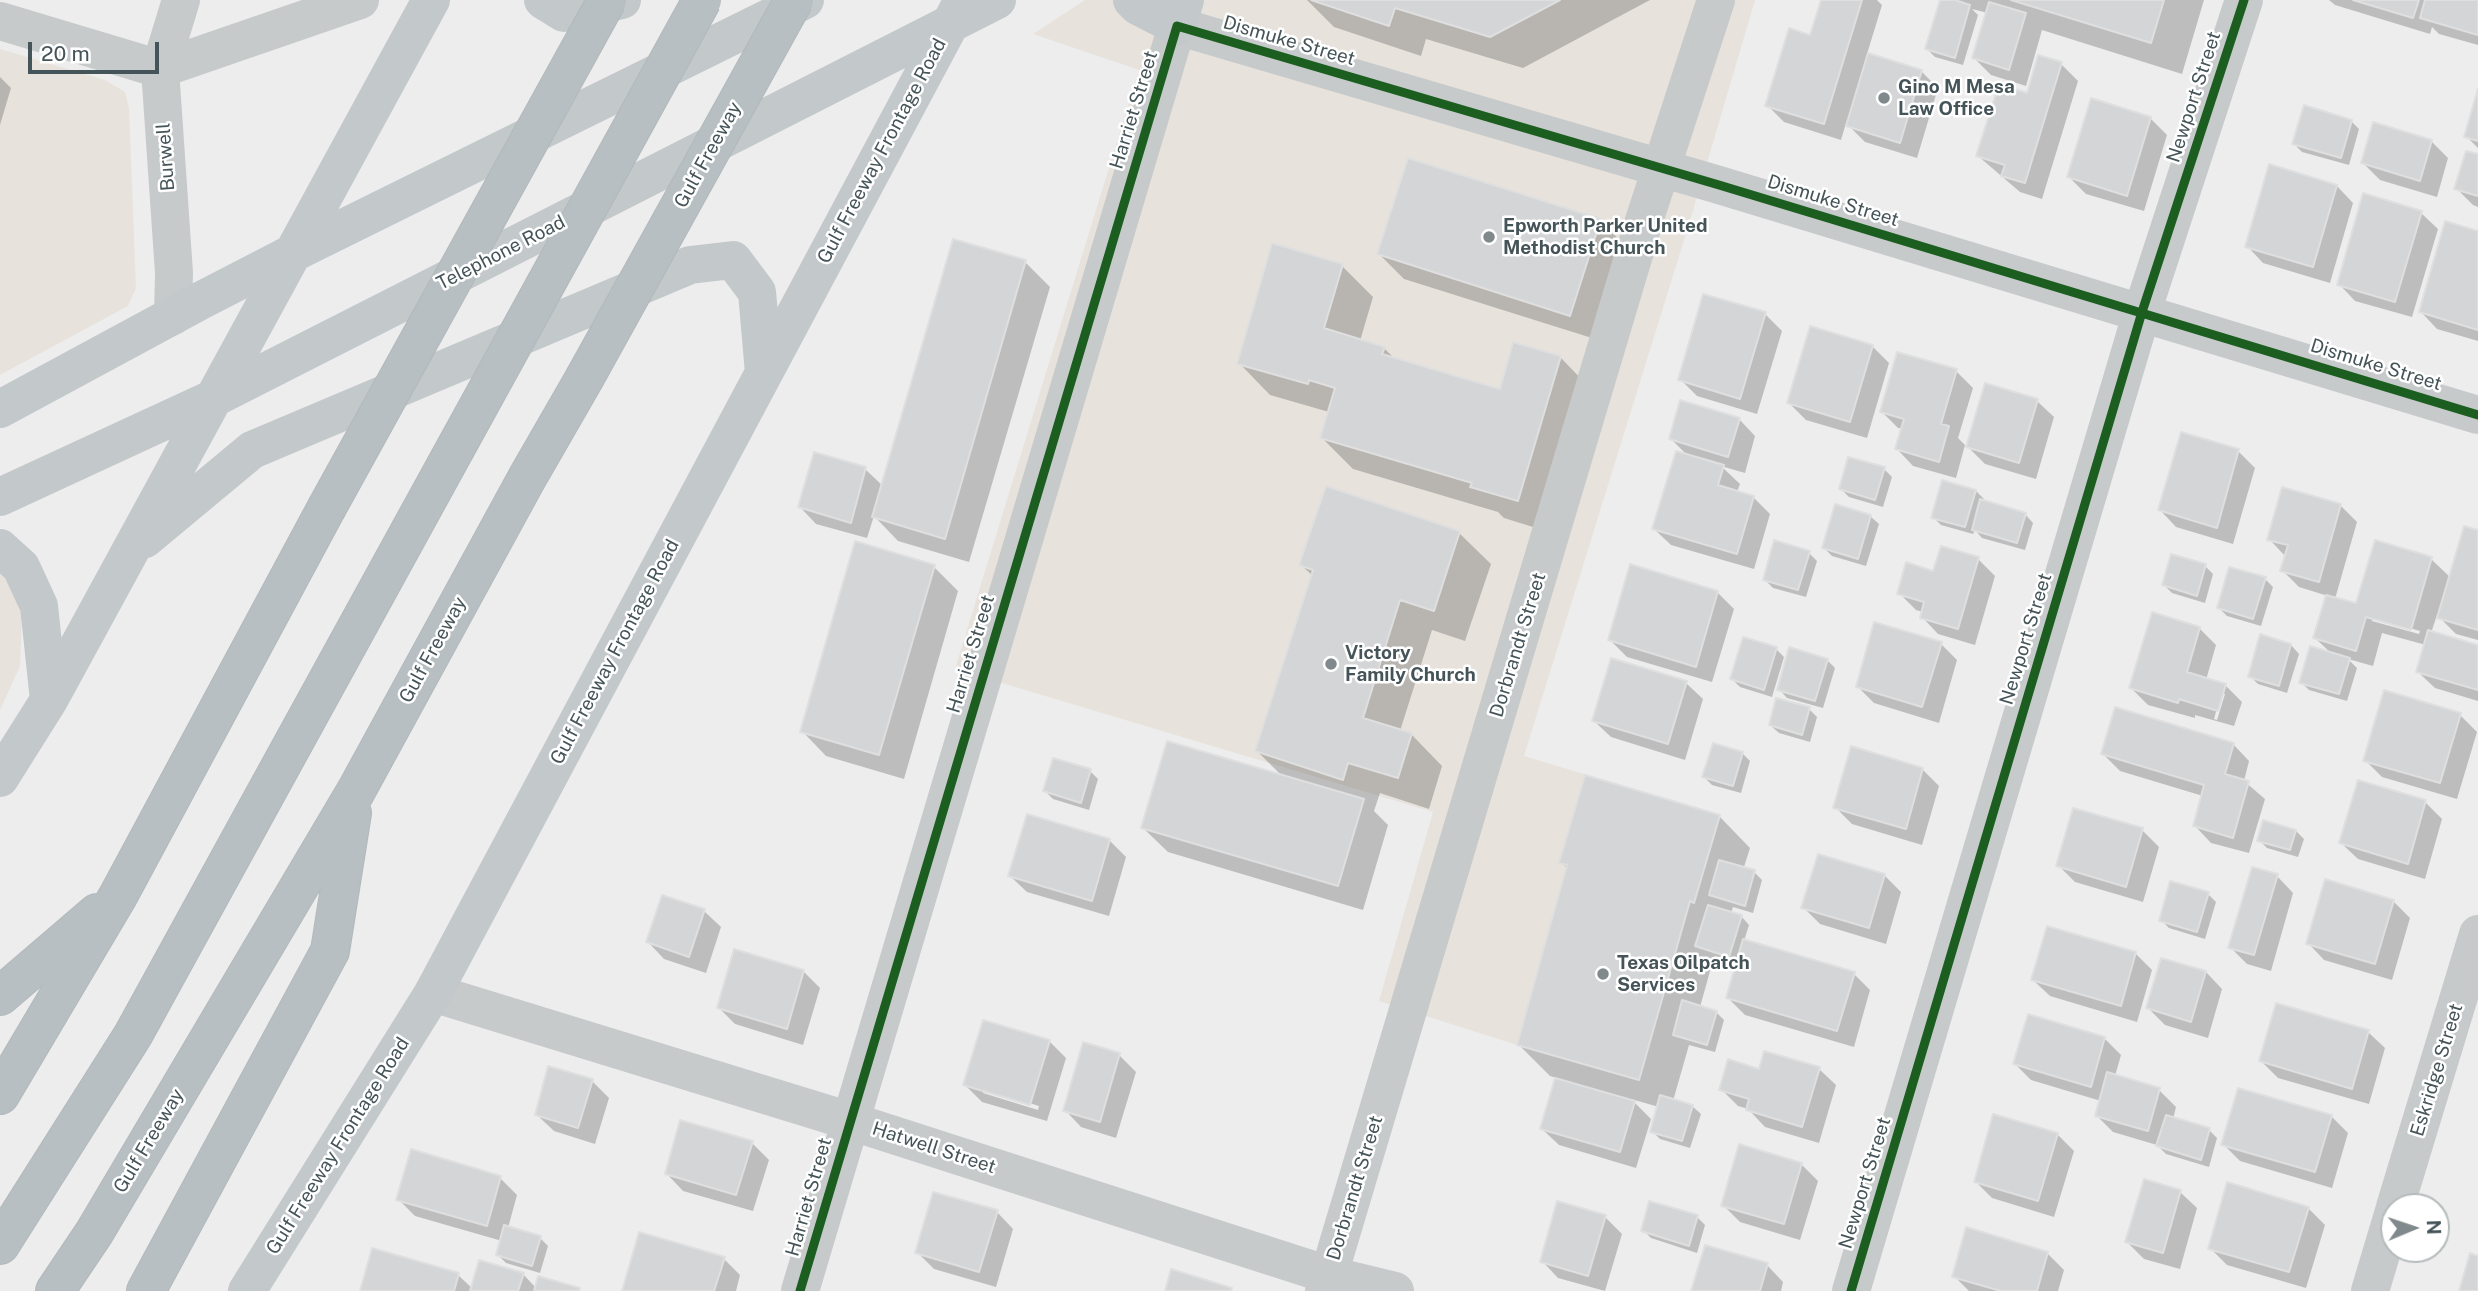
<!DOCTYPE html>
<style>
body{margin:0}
#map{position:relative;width:2478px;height:1291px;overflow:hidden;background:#eeeded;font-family:"Public Sans",sans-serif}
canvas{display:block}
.north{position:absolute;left:2380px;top:1193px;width:70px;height:70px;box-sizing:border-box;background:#fff;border:2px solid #b5bbbc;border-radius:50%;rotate:88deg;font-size:19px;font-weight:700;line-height:28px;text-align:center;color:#455458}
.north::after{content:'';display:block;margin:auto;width:24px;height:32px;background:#808a8c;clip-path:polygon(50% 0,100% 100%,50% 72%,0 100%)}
.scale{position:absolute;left:28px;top:42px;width:131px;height:32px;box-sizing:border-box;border:4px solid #455458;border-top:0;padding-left:9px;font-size:21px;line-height:24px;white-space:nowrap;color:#455458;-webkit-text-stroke:5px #fff;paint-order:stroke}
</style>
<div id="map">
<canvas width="2478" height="1291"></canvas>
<div class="north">N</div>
<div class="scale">20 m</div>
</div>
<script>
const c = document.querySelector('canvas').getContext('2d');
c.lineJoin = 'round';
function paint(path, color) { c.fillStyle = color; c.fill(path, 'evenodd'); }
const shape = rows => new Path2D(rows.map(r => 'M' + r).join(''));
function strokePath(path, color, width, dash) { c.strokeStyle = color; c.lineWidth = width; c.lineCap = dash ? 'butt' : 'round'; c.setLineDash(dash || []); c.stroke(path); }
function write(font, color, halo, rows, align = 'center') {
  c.font = font + ' "Public Sans",sans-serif'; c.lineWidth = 5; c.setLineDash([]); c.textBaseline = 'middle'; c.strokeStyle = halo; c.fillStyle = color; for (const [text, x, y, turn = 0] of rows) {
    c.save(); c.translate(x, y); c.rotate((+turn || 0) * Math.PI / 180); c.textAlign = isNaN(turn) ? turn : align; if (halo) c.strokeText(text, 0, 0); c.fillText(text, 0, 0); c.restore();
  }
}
const commercial = shape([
 [1085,0,1755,0,1689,224,1524,756,1720,815,1694,903,1690,902,1639,1080,1517,1045,1379,1001,1433,812,955,669,1139,70,1033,34],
 [0,49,105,80,125,92,129,108,136,288,128,306,0,375],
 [0,569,9,579,22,616,20,666,0,710]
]);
const shadow = shape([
 [1307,0,1650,0,1523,68,1426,39,1421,56,1334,27],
 [1823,0,1877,0,1882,5,1867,54,1921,71,1938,88,1917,158,1865,142,1846,123,1841,140,1784,122,1767,105,1811,38],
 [1941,0,2204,0,2182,74,2042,30,2026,86,1991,75,1974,58,1988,13,1972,9,1978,15,1963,65,1935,57,1927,49],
 [2329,0,2478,0,2478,45,2439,34,2432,27,2430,34,2335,5],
 [2061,64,2078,81,2042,199,2020,192,1978,156,2028,95],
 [0,77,11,88,0,125],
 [2478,96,2478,148,2466,136],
 [2150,118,2167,135,2144,211,2086,194,2069,177],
 [2351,121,2359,129,2349,165,2302,152,2294,144],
 [2431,141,2448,158,2437,197,2380,180,2363,163],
 [2478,156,2478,207,2473,205,2456,188],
 [2337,186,2353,203,2330,283,2263,263,2247,246],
 [2421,213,2438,229,2412,317,2355,301,2339,284],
 [1600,221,1625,245,1595,339,1404,279,1379,254],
 [2478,233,2478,341,2437,329,2421,312],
 [955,241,1025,262,1050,287,969,562,898,541,874,516,867,538,816,524,800,507,865,469,883,486],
 [1342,266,1373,297,1360,341,1384,348,1395,359,1501,391,1560,357,1591,389,1549,532,1504,518,1498,512,1353,469,1322,438,1329,412,1270,395,1239,363],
 [1765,314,1782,331,1757,414,1697,396,1680,379],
 [1872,346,1889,363,1867,438,1806,420,1789,403],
 [1956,371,1973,388,1958,438,1965,445,1956,478,1913,466,1897,449,1903,429,1898,428,1881,411],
 [2037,401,2054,417,2036,479,1985,464,1968,447],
 [1739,419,1755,436,1745,473,1721,466,1740,484,1737,492,1753,497,1770,514,1754,569,1671,545,1654,529,1689,457,1671,439],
 [2238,451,2255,468,2233,544,2176,527,2160,510],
 [1884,469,1892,477,1883,507,1849,497,1841,489],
 [1976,491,1984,499,1983,502,2025,514,2033,523,2025,550,1982,538,1975,530,1973,534,1941,525,1933,517],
 [2340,505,2357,522,2335,599,2357,606,2431,559,2451,578,2478,532,2478,640,2456,634,2437,615,2431,633,2478,647,2478,701,2435,688,2418,672,2426,645,2382,633,2373,666,2348,659,2357,668,2347,701,2309,690,2301,682,2333,655,2315,638,2328,596,2299,587,2282,570,2286,557,2269,539],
 [2372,617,2420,631,2419,634,2372,621],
 [1870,516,1879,524,1866,566,1832,556,1824,548],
 [1459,533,1491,564,1465,641,1432,630,1400,731,1411,734,1442,766,1429,809,1380,793,1374,811,1388,825,1363,910,1168,852,1143,828,1283,777,1257,751,1313,576,1301,565],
 [1809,553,1817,561,1806,597,1773,588,1765,580],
 [1978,559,1995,576,1975,645,1938,634,1922,617,1923,612,1916,610,1899,593,1934,573],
 [2205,566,2213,574,2205,603,2172,593,2164,585],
 [934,567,958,591,904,779,826,756,802,731],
 [2265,579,2273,587,2261,626,2227,616,2219,608],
 [1717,592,1734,609,1712,682,1627,657,1610,640],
 [2199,628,2216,645,2206,680,2225,685,2242,702,2234,726,2195,715,2195,718,2148,705,2131,688],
 [2221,694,2225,694,2217,720,2214,719],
 [1941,644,1957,660,1939,723,1874,703,1858,687],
 [2291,645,2299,654,2287,693,2258,684,2250,676],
 [1776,649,1784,657,1772,697,1740,687,1732,679],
 [1827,660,1835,668,1823,708,1787,698,1779,689],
 [1686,683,1703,699,1685,760,1611,737,1594,721],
 [1809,709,1817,717,1810,742,1779,733,1770,725],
 [2460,715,2477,732,2457,799,2382,777,2365,760],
 [2233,744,2249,761,2244,781,2265,799,2249,853,2211,843,2195,826,2203,796,2120,771,2103,754],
 [1742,753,1750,761,1741,793,1712,785,1704,777],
 [1922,769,1939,786,1922,845,1852,824,1835,807],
 [1090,771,1098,779,1089,810,1053,799,1045,791],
 [2425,802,2442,819,2425,879,2358,859,2341,843],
 [1719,816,1750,848,1744,867,1754,872,1762,880,1753,913,1733,907,1731,913,1741,916,1749,925,1744,941,1854,974,1870,990,1854,1047,1745,1015,1728,998,1738,964,1714,957,1700,1007,1716,1012,1724,1020,1715,1052,1689,1045,1673,1101,1692,1106,1701,1114,1690,1148,1660,1139,1652,1131,1659,1107,1631,1099,1651,1119,1636,1168,1559,1145,1542,1129,1557,1078,1550,1076,1519,1045,1568,869,1561,862],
 [2142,830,2159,847,2143,902,2075,882,2058,865],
 [2296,831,2304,839,2298,857,2267,848,2259,840],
 [1109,840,1126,857,1109,916,1027,892,1010,876],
 [1884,875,1901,892,1886,944,1820,924,1803,907],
 [2277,876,2293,893,2271,971,2247,964,2230,947],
 [2208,894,2216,902,2205,939,2169,928,2161,920],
 [2393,901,2410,918,2392,980,2324,960,2308,943],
 [704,911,721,927,706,973,664,959,648,942],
 [2136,954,2152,970,2137,1022,2050,996,2033,980],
 [803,971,820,988,803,1045,735,1024,719,1008],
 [2206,972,2222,989,2208,1038,2165,1025,2148,1008],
 [2368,1032,2385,1048,2369,1104,2278,1078,2261,1061],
 [2104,1038,2121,1055,2115,1076,2159,1090,2176,1107,2173,1119,2209,1130,2217,1138,2209,1167,2166,1154,2157,1145,2113,1132,2097,1116,2101,1101,2031,1080,2015,1064],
 [1049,1041,1066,1058,1047,1121,982,1102,965,1085],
 [983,1089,1039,1106,1038,1110,983,1093],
 [1119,1055,1136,1072,1116,1138,1081,1127,1065,1110],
 [1819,1069,1836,1085,1819,1143,1765,1127,1748,1109,1738,1106,1721,1089,1760,1071],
 [592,1081,609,1098,595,1144,554,1131,537,1115],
 [2331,1116,2348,1133,2332,1188,2240,1161,2223,1144],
 [2057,1134,2074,1151,2054,1217,1992,1198,1976,1182],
 [752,1143,769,1160,753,1211,683,1191,667,1174],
 [1801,1164,1818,1181,1800,1240,1740,1222,1723,1205],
 [500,1178,517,1195,508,1228,540,1238,548,1246,540,1273,506,1263,498,1255,502,1241,415,1216,398,1199],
 [2180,1192,2197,1208,2180,1269,2144,1259,2127,1242],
 [2308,1208,2325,1225,2306,1288,2227,1265,2210,1248],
 [997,1212,1013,1229,996,1287,934,1269,917,1252],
 [1605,1217,1622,1234,1605,1291,1558,1278,1542,1261],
 [1697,1217,1705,1225,1697,1253,1651,1238,1643,1230],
 [2047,1253,2064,1270,2058,1291,1969,1291,1954,1276],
 [724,1259,740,1275,736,1291,624,1291],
 [1767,1265,1783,1282,1781,1291,1693,1291],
 [523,1274,536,1288,580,1291,362,1291,458,1275,473,1289]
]);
const building = shape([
 [1311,0,1560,0,1490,37,1395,8,1389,26,1311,0],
 [1821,0,1862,0,1824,124,1765,106,1789,28,1810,35,1821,0],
 [1940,0,1955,0,1970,5,1955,58,1925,49,1940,0],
 [2011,0,2164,0,2151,43,2011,0],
 [2353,0,2419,0,2413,18,2353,0],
 [2425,0,2478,0,2478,35,2420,18,2425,0],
 [1989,2,2026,13,2009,70,1972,58,1989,2],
 [1868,53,1922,70,1900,143,1846,126,1868,53],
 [2038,55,2062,62,2025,183,2001,176,2005,165,1976,156,1999,84,2027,93,2038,55],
 [2478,89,2478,141,2464,137,2478,89],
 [2091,98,2151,117,2127,196,2067,177,2091,98],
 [2304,105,2352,120,2341,158,2292,144,2304,105],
 [2373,122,2432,140,2420,181,2361,163,2373,122],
 [2466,151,2478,154,2478,196,2454,189,2466,151],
 [1408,158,1601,219,1570,316,1377,254,1408,158],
 [2269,164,2337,185,2313,267,2245,247,2269,164],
 [2363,193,2422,211,2395,302,2337,285,2363,193],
 [2445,221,2478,231,2478,330,2419,312,2445,221],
 [953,239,1026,260,945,539,872,517,953,239],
 [1272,243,1343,264,1324,328,1385,347,1382,354,1500,389,1513,342,1561,356,1518,501,1470,487,1472,483,1320,438,1335,388,1309,380,1308,384,1237,364,1272,243],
 [1703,294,1766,312,1740,399,1678,380,1703,294],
 [1810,326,1873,345,1850,422,1787,403,1810,326],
 [1897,352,1957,369,1941,424,1949,426,1939,462,1895,449,1904,419,1880,412,1897,352],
 [1985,383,2038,399,2019,463,1966,447,1985,383],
 [1680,400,1740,418,1728,457,1669,439,1680,400],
 [2181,432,2239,449,2217,528,2158,510,2181,432],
 [1676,451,1724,465,1718,485,1754,496,1737,554,1652,529,1676,451],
 [814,452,866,467,851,523,798,507,814,452],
 [1848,457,1885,467,1875,500,1839,489,1848,457],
 [1942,480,1976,490,1965,527,1931,518,1942,480],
 [1326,486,1460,531,1434,611,1400,600,1363,718,1412,733,1398,778,1348,763,1343,780,1255,751,1313,570,1299,565,1326,486],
 [2282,487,2341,504,2319,582,2280,571,2288,545,2267,540,2282,487],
 [1980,499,2026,513,2017,543,1972,530,1980,499],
 [1835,504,1871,515,1858,559,1822,548,1835,504],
 [2464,526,2478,530,2478,630,2437,618,2464,526],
 [1774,540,1810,551,1798,590,1763,580,1774,540],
 [2375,540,2432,557,2411,630,2366,617,2356,651,2313,638,2326,595,2356,603,2375,540],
 [855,541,935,565,879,755,800,732,855,541],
 [1941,546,1979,557,1958,629,1920,618,1924,602,1897,594,1906,562,1933,571,1941,546],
 [2171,554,2206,564,2197,596,2162,585,2171,554],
 [1630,564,1718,591,1696,667,1608,640,1630,564],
 [2229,567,2266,577,2253,619,2217,608,2229,567],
 [2152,612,2200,627,2187,672,2226,684,2218,711,2179,699,2178,703,2129,688,2152,612],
 [1874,622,1942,642,1922,707,1856,687,1874,622],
 [2428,630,2478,645,2478,690,2416,672,2428,630],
 [2260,634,2291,644,2279,686,2248,677,2260,634],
 [1743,637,1777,647,1764,690,1730,679,1743,637],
 [2310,646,2350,658,2339,694,2299,683,2310,646],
 [1789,647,1828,659,1815,701,1777,690,1789,647],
 [1611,658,1687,681,1668,744,1592,721,1611,658],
 [2384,690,2461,713,2440,783,2363,761,2384,690],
 [1776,698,1810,707,1802,735,1769,725,1776,698],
 [2115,707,2234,743,2225,774,2249,781,2233,838,2193,826,2204,785,2101,754,2115,707],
 [1167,741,1364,799,1338,886,1141,828,1167,741],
 [1713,743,1743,752,1733,786,1702,777,1713,743],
 [1851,746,1923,768,1906,829,1833,808,1851,746],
 [1053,758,1091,769,1081,803,1043,791,1053,758],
 [1585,775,1720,815,1694,903,1690,901,1639,1080,1517,1045,1567,865,1559,863,1585,775],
 [2358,780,2426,800,2408,864,2339,843,2358,780],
 [2073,808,2143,828,2126,887,2056,866,2073,808],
 [1027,814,1110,839,1092,901,1008,876,1027,814],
 [2263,820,2296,830,2290,850,2257,841,2263,820],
 [1818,854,1885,874,1869,928,1801,908,1818,854],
 [1719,860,1755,870,1745,906,1709,895,1719,860],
 [2252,867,2278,874,2254,955,2228,948,2252,867],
 [2325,879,2394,900,2375,964,2306,944,2325,879],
 [2170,881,2209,892,2197,932,2159,921,2170,881],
 [662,895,705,909,689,957,646,942,662,895],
 [1708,905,1742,915,1729,957,1695,946,1708,905],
 [2047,926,2136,952,2121,1006,2031,980,2047,926],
 [1743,939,1855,972,1837,1031,1726,998,1743,939],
 [734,949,804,970,787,1029,717,1008,734,949],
 [2161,958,2206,971,2191,1022,2146,1008,2161,958],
 [1682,1000,1717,1011,1707,1045,1673,1035,1682,1000],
 [2276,1003,2369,1030,2352,1089,2259,1061,2276,1003],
 [2028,1014,2105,1037,2091,1087,2013,1064,2028,1014],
 [983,1020,1050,1040,1030,1105,963,1085,983,1020],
 [1083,1042,1120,1053,1100,1122,1063,1111,1083,1042],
 [1764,1051,1820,1067,1802,1127,1746,1110,1749,1099,1719,1090,1728,1059,1759,1069,1764,1051],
 [548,1066,593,1079,578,1128,535,1115,548,1066],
 [2107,1072,2160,1088,2148,1131,2095,1116,2107,1072],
 [1555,1078,1635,1101,1620,1152,1540,1129,1555,1078],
 [2238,1088,2332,1115,2315,1172,2221,1145,2238,1088],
 [1660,1095,1693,1105,1682,1141,1650,1132,1660,1095],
 [1993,1114,2058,1133,2038,1201,1974,1182,1993,1114],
 [2166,1115,2210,1128,2201,1160,2156,1146,2166,1115],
 [680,1120,753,1141,736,1195,665,1174,680,1120],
 [1739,1144,1802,1163,1784,1224,1721,1206,1739,1144],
 [411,1149,501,1176,487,1226,396,1200,411,1149],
 [2144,1179,2181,1190,2163,1253,2125,1242,2144,1179],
 [2227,1182,2309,1207,2289,1272,2208,1249,2227,1182],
 [933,1192,998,1210,979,1272,915,1253,933,1192],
 [1557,1201,1606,1215,1588,1276,1540,1262,1557,1201],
 [1649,1201,1698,1215,1689,1246,1641,1231,1649,1201],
 [504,1225,541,1236,532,1266,496,1255,504,1225],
 [1966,1227,2048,1252,2037,1291,2001,1291,1952,1277,1966,1227],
 [639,1232,725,1257,714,1291,622,1291,639,1232],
 [1705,1245,1768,1263,1760,1291,1691,1291,1705,1245],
 [372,1248,459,1273,454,1291,360,1291,372,1248],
 [2470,1253,2478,1256,2478,1291,2459,1291,2470,1253],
 [479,1260,524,1273,518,1291,470,1291,479,1260],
 [1171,1269,1232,1288,1231,1291,1165,1291,1171,1269],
 [538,1276,580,1288,579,1291,534,1291,538,1276]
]);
const minor = shape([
 [0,21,160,69,360,0],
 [173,316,174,273,160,69,181,0],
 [433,993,850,1121,1329,1275,1395,1291],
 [2395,1207,2478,934],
 [800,1291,1177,26,1719,185,2478,415],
 [1324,1291,1644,221,1716,0],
 [1851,1291,2142,312,2244,0],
 [2370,1291,2394,1211]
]);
const major = shape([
 [543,0,564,13,622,0],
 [1132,0,1138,6,1177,26,1185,0],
 [0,409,200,301,293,253,805,0],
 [0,497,212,399,997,0],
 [145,539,252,450,690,265,733,260,757,292,764,373],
 [0,548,21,567,39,606,49,700],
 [0,778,49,700,431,0],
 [247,1291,433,993,963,0]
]);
const highway = shape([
 [0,996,97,913],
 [0,1095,118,896,326,509],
 [0,1245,133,1035,455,449],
 [55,1291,94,1233,356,791,527,478,584,379],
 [146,1291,330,951,352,813]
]);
const highwayBridge = shape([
 [584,379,794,0],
 [455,449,702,0],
 [326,509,607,0]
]);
const cycleway = shape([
 [800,1291,1177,26,1719,185,2478,415],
 [1851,1291,2142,312,2244,0]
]);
const markers = [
 [1884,98,7,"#808a8c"],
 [1489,237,7,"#808a8c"],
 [1331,664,7,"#808a8c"],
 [1603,974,7,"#808a8c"]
];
const streetNames = [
 ["Dismuke Street",1289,41,16],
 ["Newport Street",2194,97,-72],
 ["Harriet Street",1134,110,-73],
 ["Gulf Freeway Frontage Road",882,151,-62],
 ["Gulf Freeway",708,155,-61],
 ["Burwell",166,157,-94],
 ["Dismuke Street",1833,201,17],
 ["Telephone Road",501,253,-27],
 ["Dismuke Street",2376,365,17],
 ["Newport Street",2026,639,-73],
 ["Dorbrandt Street",1518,645,-73],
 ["Gulf Freeway",433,650,-61],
 ["Gulf Freeway Frontage Road",615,652,-62],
 ["Harriet Street",971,654,-73],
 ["Eskridge Street",2437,1070,-73],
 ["Gulf Freeway",149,1141,-59],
 ["Gulf Freeway Frontage Road",338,1146,-58],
 ["Hatwell Street",934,1148,18],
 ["Newport Street",1865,1183,-73],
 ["Dorbrandt Street",1355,1188,-73],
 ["Harriet Street",809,1197,-74]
];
const poiNames = [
 ["Gino M Mesa",1898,87],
 ["Law Office",1898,109],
 ["Epworth Parker United",1503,226],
 ["Methodist Church",1503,248],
 ["Victory",1345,653],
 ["Family Church",1345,675],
 ["Texas Oilpatch",1617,963],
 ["Services",1617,985]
];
paint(commercial, '#e7e2dc');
paint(shadow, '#0003');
paint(building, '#d3d5d6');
strokePath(building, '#dfdfe0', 2);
strokePath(highway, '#b2b9bc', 40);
strokePath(minor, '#c7cacb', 38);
strokePath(major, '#c3c8ca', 38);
strokePath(highway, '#b8bfc2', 38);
strokePath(highwayBridge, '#b2b9bc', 40, []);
strokePath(highwayBridge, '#b8bfc2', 38);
strokePath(cycleway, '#1b5e20', 9);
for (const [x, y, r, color] of markers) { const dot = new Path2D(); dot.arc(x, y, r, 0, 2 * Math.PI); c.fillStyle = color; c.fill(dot); strokePath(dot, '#fff', 2.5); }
write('19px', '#455458', '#fff', streetNames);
write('bold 19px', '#455458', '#fff', poiNames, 'left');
</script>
